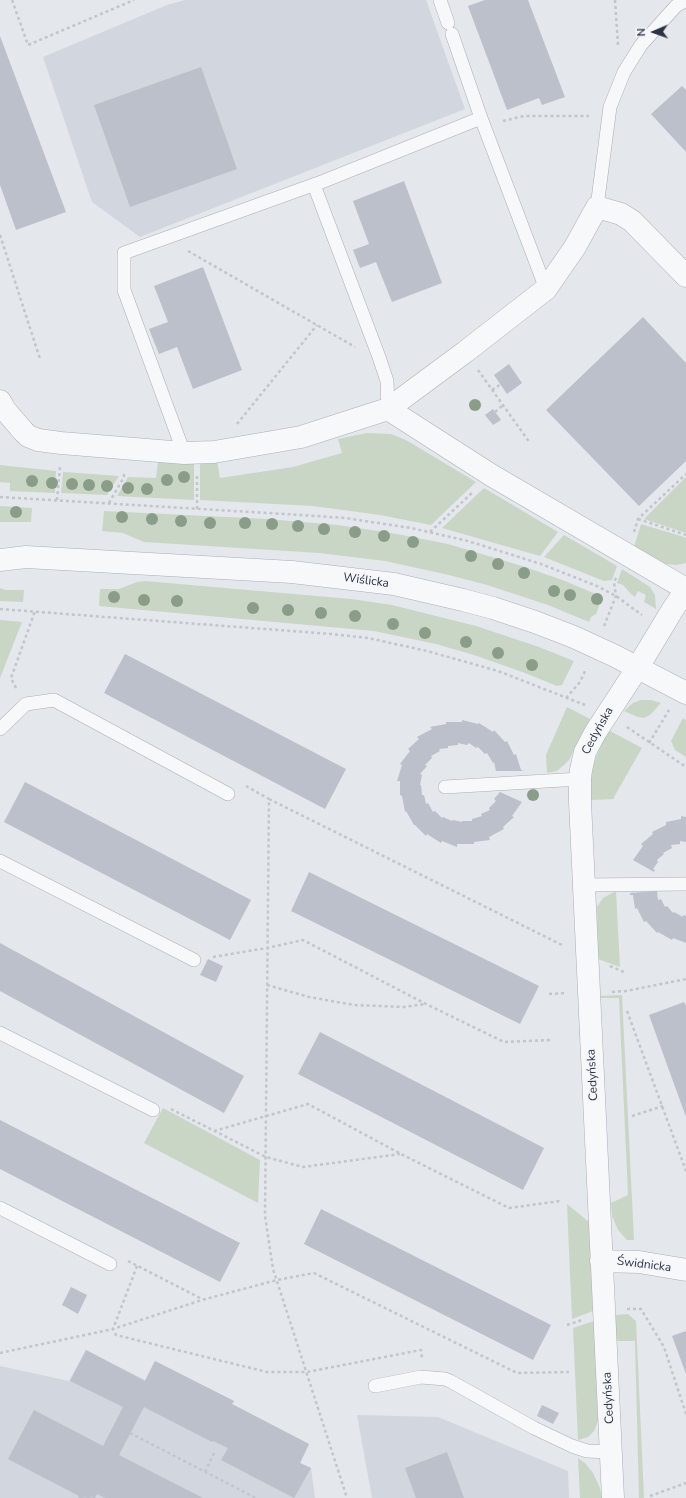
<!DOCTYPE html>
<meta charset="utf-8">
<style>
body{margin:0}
#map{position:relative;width:686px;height:1498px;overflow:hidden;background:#e4e7ec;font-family:"Nunito Sans",sans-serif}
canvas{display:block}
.north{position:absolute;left:634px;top:12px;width:40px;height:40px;-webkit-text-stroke:3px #f4f6f9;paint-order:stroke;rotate:268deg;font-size:11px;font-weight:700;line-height:16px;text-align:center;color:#2b3445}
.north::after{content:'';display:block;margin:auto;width:14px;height:18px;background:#2b3445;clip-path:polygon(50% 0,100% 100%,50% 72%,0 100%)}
</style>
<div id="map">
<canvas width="686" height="1498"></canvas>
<div class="north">N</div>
</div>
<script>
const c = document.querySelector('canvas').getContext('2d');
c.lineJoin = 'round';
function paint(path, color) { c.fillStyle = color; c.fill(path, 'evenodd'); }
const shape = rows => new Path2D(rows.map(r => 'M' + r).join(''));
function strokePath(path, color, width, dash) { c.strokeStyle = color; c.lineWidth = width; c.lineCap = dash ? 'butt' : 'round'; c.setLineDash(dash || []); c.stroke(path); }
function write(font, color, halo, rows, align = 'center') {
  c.font = font + ' "Nunito Sans",sans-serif'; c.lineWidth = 3; c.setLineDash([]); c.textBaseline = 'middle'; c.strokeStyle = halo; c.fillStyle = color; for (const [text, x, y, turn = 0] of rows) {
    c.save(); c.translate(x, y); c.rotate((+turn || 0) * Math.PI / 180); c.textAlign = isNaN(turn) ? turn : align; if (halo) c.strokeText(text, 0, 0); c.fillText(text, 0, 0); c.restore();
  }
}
const built = shape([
 [185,0,426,0,465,109,140,237,92,202,43,57,167,5],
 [86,1350,145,1380,155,1361,234,1401,232,1404,309,1444,300,1463,311,1468,315,1498,0,1498,0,1366,69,1381],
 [357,1415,438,1417,568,1471,569,1498,372,1498]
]);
const green = shape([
 [367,433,391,434,406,440,476,482,431,525,380,515,313,506,200,500,200,463,217,461,220,478,293,467,342,453,338,439],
 [158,462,194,463,194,500,117,496,128,477,156,478],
 [0,465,56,471,55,493,10,491,10,483,0,482],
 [63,472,64,472,119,476,107,495,61,493],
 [686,477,686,533,644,519],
 [484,488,558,532,540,556,442,528],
 [0,506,32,508,31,522,0,522],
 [104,511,267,519,338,525,397,534,448,544,522,566,565,581,598,595,600,597,601,601,596,614,591,617,589,622,548,605,487,585,449,575,385,561,319,553,144,542,123,533,102,531],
 [641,524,684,537,686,539,686,563,676,565,665,564,634,547],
 [564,535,617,566,612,580,604,581,544,557],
 [622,569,650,587,655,595,656,609,644,602,646,595,638,591,635,597,630,593,623,585,617,583],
 [145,581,351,599,392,605,476,626,539,647,574,661,562,685,557,686,525,673,474,655,436,644,374,631,99,606,100,589,119,589,137,582],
 [0,588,6,590,24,590,23,602,0,601],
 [0,620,22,622,0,678],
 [641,700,651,700,661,703,650,715,644,718,638,717,624,711,633,703],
 [567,707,590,719,569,760,565,764,557,771,547,773,546,755],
 [683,718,686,720,686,757,675,750,671,741],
 [608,730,642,748,614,797,614,799,591,800,591,780,594,762],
 [616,891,620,967,598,959,597,907,603,898],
 [622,995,634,1240,627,1240,618,1230,612,1216,611,1203,628,1195,619,998,600,998,600,996],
 [163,1108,260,1160,258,1203,144,1143],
 [567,1204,589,1222,593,1311,572,1319],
 [628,1314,636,1321,644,1498,639,1498,635,1341,616,1341,615,1315],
 [594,1321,598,1421,594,1431,588,1437,578,1440,573,1328],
 [578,1458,585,1463,593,1473,600,1488,602,1498,580,1498]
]);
const building = shape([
 [485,0,528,0,565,97,542,105,539,98,507,110,468,6],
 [0,36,66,212,16,230,0,185],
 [201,67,237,169,130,207,94,105],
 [682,86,686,90,686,152,651,114],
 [404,181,442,283,392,302,376,262,360,268,353,250,369,244,353,201],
 [203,267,242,370,193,389,177,347,159,354,149,329,168,322,154,286],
 [643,317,686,363,686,461,639,506,546,410],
 [509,364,522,383,507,394,494,375],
 [493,409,501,420,493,425,485,415],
 [125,654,346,769,325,809,104,693],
 [462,720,478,724,479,723,493,732,494,730,505,742,507,741,514,755,516,754,521,770,524,771,496,771,494,762,493,763,487,753,485,754,478,747,476,748,469,743,467,745,458,743,458,745,448,746,448,748,439,749,440,751,431,756,432,758,425,765,427,766,420,774,422,775,420,785,421,785,422,795,424,795,426,804,428,803,433,812,435,811,442,818,443,817,452,821,453,820,462,822,462,821,472,821,472,819,482,816,481,814,490,810,489,808,496,801,494,799,500,792,522,802,512,816,514,817,503,827,504,829,489,837,490,840,474,842,474,844,457,844,457,847,442,841,441,843,427,834,426,836,415,825,414,825,406,811,405,812,402,796,400,795,400,781,397,781,402,765,400,764,410,751,408,749,419,739,417,737,432,729,430,727,446,724,446,722,462,722],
 [25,782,251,900,230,940,4,822],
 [681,816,686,817,686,842,680,841,680,844,671,845,672,848,663,853,664,854,657,860,658,862,653,869,655,870,654,872,633,860,643,846,641,844,653,834,652,832,666,825,666,822,681,819],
 [309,872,539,986,520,1024,291,911],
 [657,891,658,900,661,899,665,907,667,906,673,913,674,912,683,917,683,915,686,916,686,943,673,938,672,940,658,932,657,933,646,921,644,922,637,908,635,909,633,895,630,895,630,893],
 [0,943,244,1076,224,1113,0,991],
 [208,959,223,966,216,982,200,975],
 [684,1002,686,1006,686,1117,649,1015],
 [320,1032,544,1148,523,1190,298,1074],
 [0,1120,240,1243,220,1282,0,1169],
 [321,1209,551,1325,533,1360,304,1244],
 [71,1287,87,1295,78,1314,62,1305],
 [686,1331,686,1374,672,1336],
 [86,1350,145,1381,155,1361,234,1401,232,1404,309,1444,300,1463,311,1468,294,1498,221,1460,228,1448,213,1441,212,1442,144,1407,119,1455,203,1498,105,1498,97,1494,95,1498,78,1498,79,1496,8,1459,34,1410,103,1446,123,1407,70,1381],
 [542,1405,559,1413,553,1424,537,1416],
 [447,1452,464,1498,416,1498,405,1468]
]);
const path = shape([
 [12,0,28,45,134,0],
 [615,0,618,45],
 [503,121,524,116,589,116],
 [0,235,40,359],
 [188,251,355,347],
 [478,370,530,443],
 [492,390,501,384],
 [495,412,503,405],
 [237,424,317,325],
 [0,497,301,515,345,518,411,528,468,541,541,564,597,586,616,596,642,615],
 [57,500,60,467],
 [109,503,124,477,124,472],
 [197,509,197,475],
 [638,519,686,535],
 [430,532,473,492],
 [634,532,638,519,686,474],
 [0,609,331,634,368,638,427,651,498,671,585,705],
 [604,626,616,596,614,582,617,576],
 [16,688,11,678,35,611],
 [566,698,580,682,586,669],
 [627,727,686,767],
 [649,743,669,710],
 [246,786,269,799,265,1216,273,1269,347,1498],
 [269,799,564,946],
 [213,957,267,948,303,940,426,1004,504,1042,552,1040],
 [610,966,626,973],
 [267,985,309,997,354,1005,404,1007,425,1004],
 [612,992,626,991,686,979],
 [549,994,567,993],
 [627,1011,686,1171],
 [171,1109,266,1157,303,1167,400,1154],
 [632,1116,663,1106],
 [214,1131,308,1104,401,1154,509,1208,560,1201],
 [128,1261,202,1299],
 [137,1266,113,1329,116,1335,267,1372,307,1372,421,1350,422,1358],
 [627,1309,641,1309,664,1347,686,1414],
 [567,1325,582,1320],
 [0,1353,113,1329,202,1300,277,1280,314,1273,517,1373,569,1372],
 [130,1433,256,1498],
 [205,1472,214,1453],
 [650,1496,686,1483],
 [84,1498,86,1495],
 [91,1498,94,1492]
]);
const service = shape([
 [440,0,448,23],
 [452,34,481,118,546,289],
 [314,185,379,357,387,381,388,409],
 [597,207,610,107,624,72,641,45,676,6,686,0],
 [184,453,124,290,124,253,324,181,481,118],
 [0,729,26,704,54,700,228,794],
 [445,787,580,779],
 [0,861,194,960],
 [584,885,686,884],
 [0,1033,153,1110],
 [0,1208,110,1264],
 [375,1386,421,1377,445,1379,450,1381,534,1428,572,1446,587,1451,611,1452]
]);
const minor = shape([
 [0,401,5,410,23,431,28,436,38,440,61,443,184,453,214,452,301,437,388,409,491,475,686,589],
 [388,409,465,352,546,289,575,247,597,207,621,214,632,221,686,276],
 [601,1261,639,1262,686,1270],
 [613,1498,580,802,580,779,581,770,585,752,595,733,638,667,673,609,686,590]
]);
const tertiary = shape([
 [0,560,26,557,292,572,394,584,463,600,493,608,535,622,574,637,615,656,686,693]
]);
const trees = [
 [475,405],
 [184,477],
 [167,480],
 [32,481],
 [52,483],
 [72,484],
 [89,485],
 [107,486],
 [128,488],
 [147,489],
 [16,512],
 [122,517],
 [152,519],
 [181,521],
 [210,523],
 [245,523],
 [272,524],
 [298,526],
 [324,529],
 [355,532],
 [384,536],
 [413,542],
 [471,556],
 [498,564],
 [524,573],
 [554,591],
 [570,595],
 [114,597],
 [597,599],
 [144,600],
 [177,601],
 [253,608],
 [288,610],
 [321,613],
 [355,616],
 [393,624],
 [425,633],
 [466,642],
 [498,653],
 [532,665],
 [533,795]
];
const streetNames = [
 ["Wiślicka",366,581,8],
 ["Cedyńska",598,731,-61],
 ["Cedyńska",593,1075,-93],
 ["Świdnicka",644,1265,7],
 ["Cedyńska",609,1398,-93]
];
paint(built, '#d2d6de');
paint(green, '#c9d6c5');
paint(building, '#bbc0ca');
strokePath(service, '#a9aeb7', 14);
strokePath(minor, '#a9aeb7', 23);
strokePath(tertiary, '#a9aeb7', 23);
strokePath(path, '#c2c5cb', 2.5, [3, 3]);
strokePath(service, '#f7f8fa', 13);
strokePath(minor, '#f7f8fa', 22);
strokePath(tertiary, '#f7f8fa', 22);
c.fillStyle = '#899d89';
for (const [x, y] of trees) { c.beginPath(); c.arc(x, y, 6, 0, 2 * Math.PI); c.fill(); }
write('12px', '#2b3445', '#f4f6f9', streetNames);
</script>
